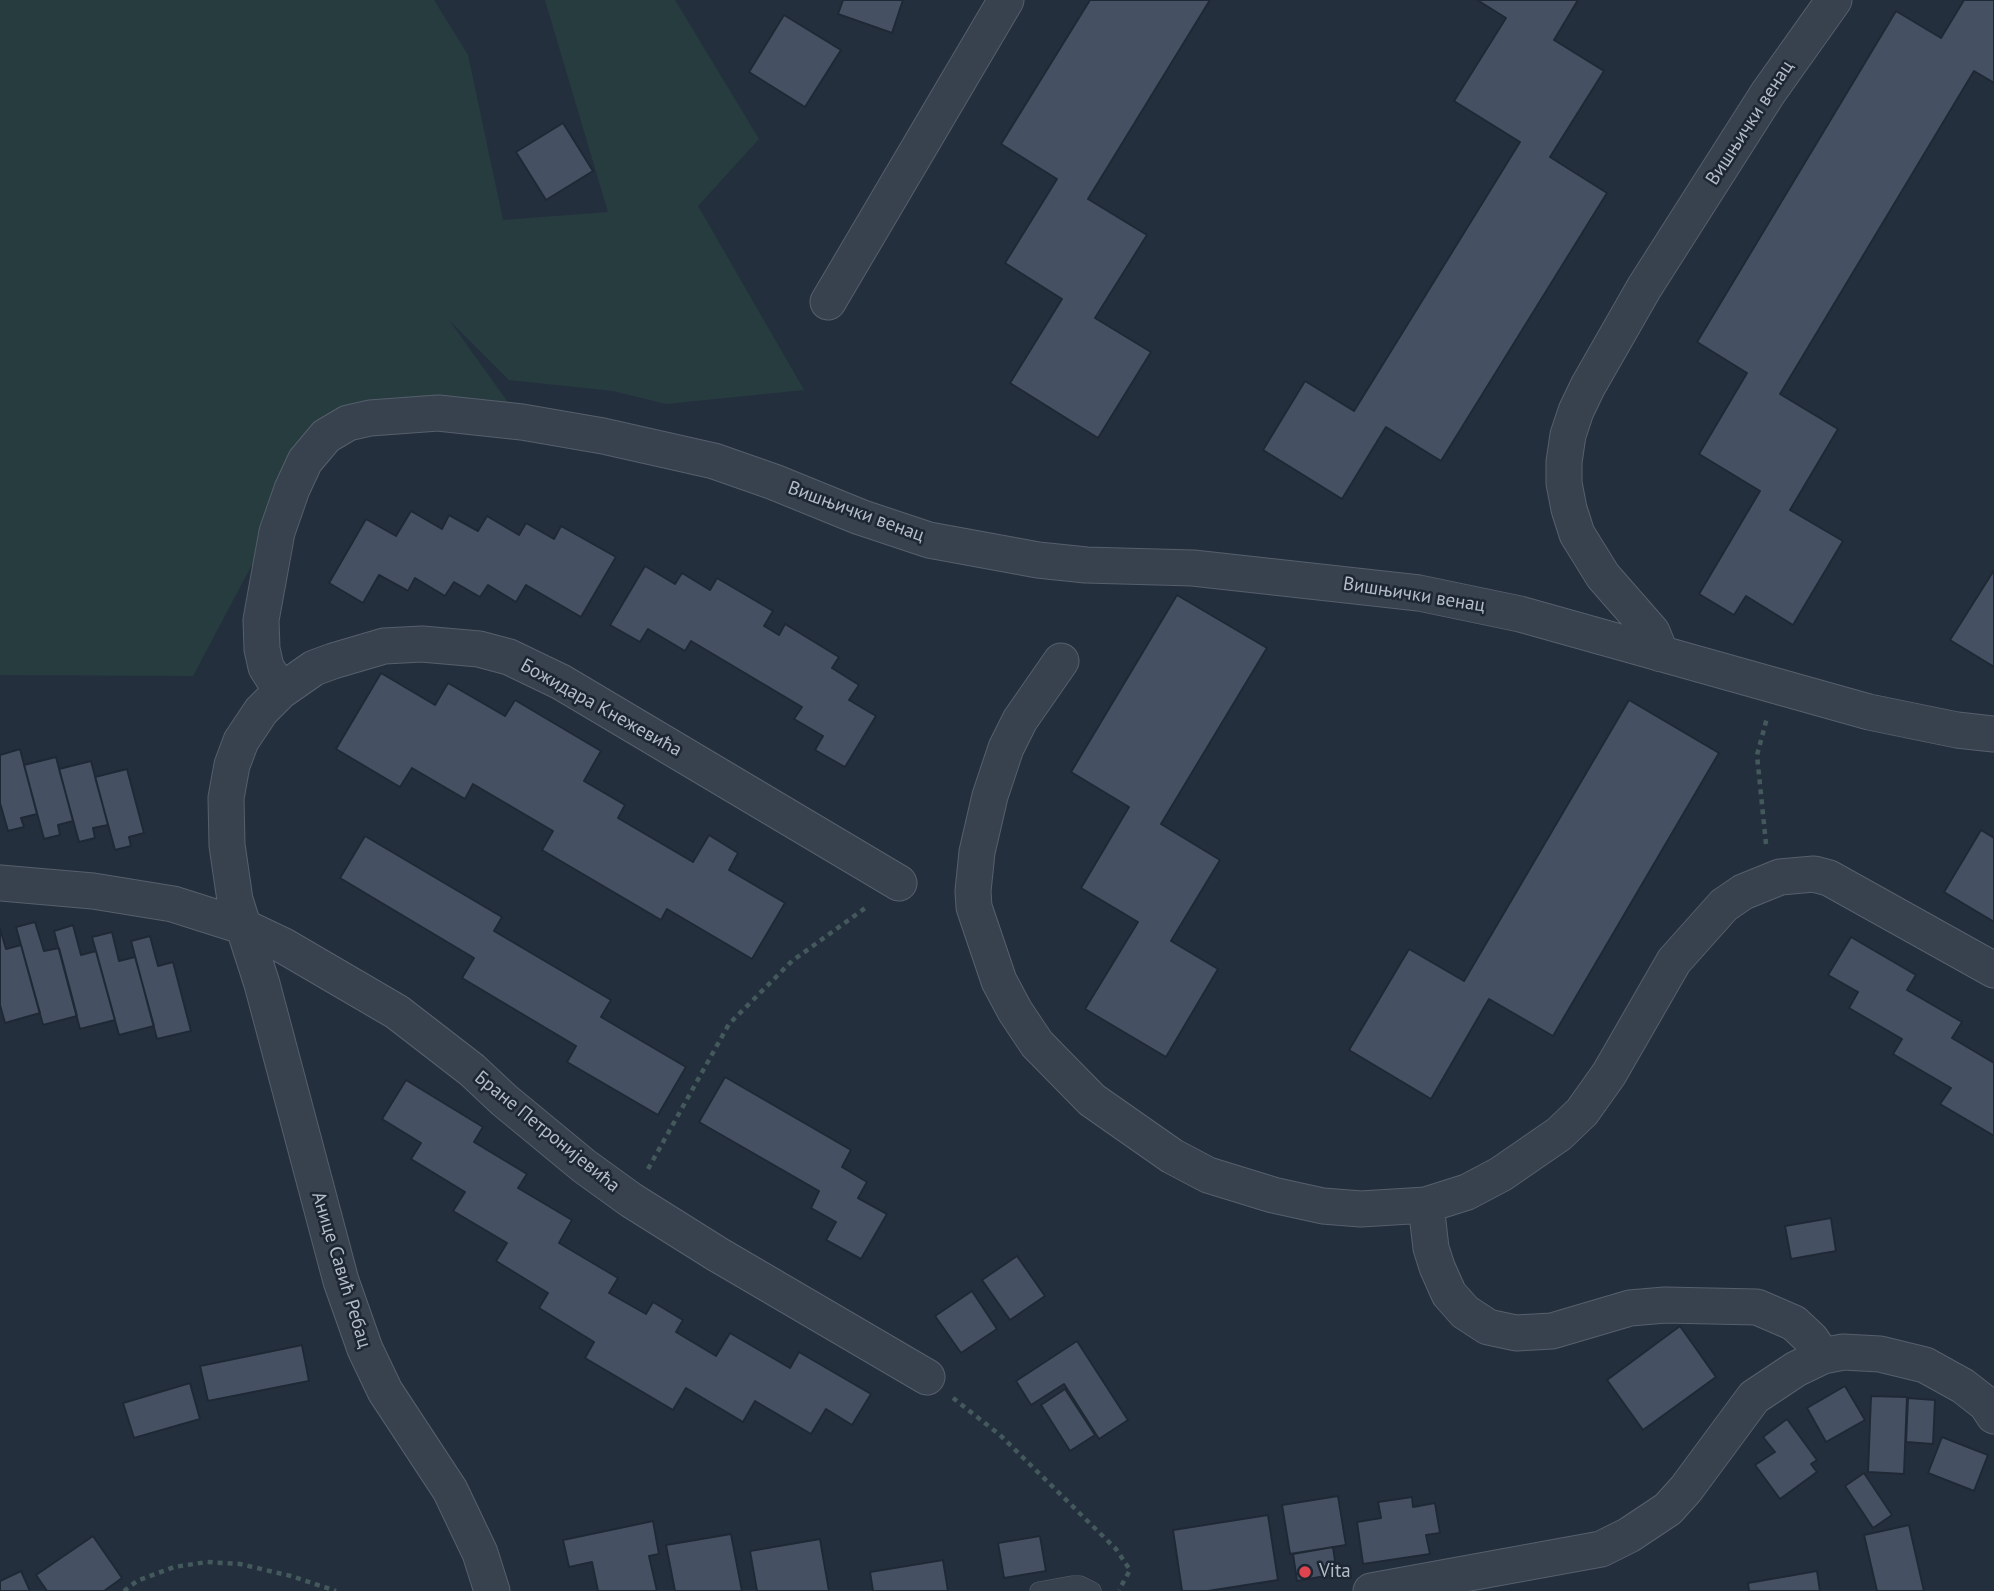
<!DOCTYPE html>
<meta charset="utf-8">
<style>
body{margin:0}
canvas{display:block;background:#242f3e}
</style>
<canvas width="1994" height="1591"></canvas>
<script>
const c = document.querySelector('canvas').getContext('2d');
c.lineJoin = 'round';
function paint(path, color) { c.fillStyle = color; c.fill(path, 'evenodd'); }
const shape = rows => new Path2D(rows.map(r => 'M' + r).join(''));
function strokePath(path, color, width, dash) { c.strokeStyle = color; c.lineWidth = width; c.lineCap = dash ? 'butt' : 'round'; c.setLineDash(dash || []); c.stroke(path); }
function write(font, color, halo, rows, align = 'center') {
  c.font = font + ' "PT Sans",sans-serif'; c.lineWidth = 5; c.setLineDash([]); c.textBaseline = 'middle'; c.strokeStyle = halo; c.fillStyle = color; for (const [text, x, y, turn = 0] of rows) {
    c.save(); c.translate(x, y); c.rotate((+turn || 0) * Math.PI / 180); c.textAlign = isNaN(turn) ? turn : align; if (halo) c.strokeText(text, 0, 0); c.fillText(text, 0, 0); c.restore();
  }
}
const green = shape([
 [0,0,434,0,468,55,503,220,608,212,545,0,675,0,759,139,698,206,804,390,666,404,613,391,509,380,449,320,522,422,370,418,292,489,193,676,0,675]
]);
const building = shape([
 [843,0,903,0,892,33,838,14,843,0],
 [1090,0,1210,0,1088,199,1147,235,1095,318,1151,352,1098,438,1010,383,1062,299,1005,263,1057,179,1001,144,1090,0],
 [1477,0,1578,0,1554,40,1604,71,1550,157,1607,193,1441,461,1386,427,1342,499,1263,450,1305,381,1354,411,1520,142,1454,101,1506,18,1477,0],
 [1964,0,1994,0,1994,83,1974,71,1780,394,1838,429,1790,510,1843,541,1793,625,1746,596,1734,615,1699,594,1760,491,1699,454,1747,373,1697,342,1896,11,1941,38,1964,0],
 [784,15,841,50,805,107,749,72,784,15],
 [563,123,593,171,546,200,516,152,563,123],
 [411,511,442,529,449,515,478,531,487,516,519,535,526,523,554,539,561,526,616,557,581,617,526,585,516,602,488,585,480,597,454,582,445,596,415,578,408,591,379,575,363,603,329,583,366,519,396,536,411,511],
 [645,566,675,584,682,573,710,590,717,578,773,611,764,626,779,635,785,624,839,657,832,668,859,685,849,700,876,716,845,767,815,750,823,736,794,719,802,707,691,641,685,651,648,629,640,642,610,625,645,566],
 [1994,570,1994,667,1950,640,1994,570],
 [1177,595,1267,648,1161,824,1220,860,1171,941,1218,969,1166,1057,1085,1009,1138,922,1081,888,1129,807,1071,772,1177,595],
 [381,673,435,705,448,683,505,716,515,700,601,751,584,781,625,805,618,818,693,862,709,835,738,853,729,870,785,903,752,959,667,909,661,920,542,850,553,831,473,784,465,799,412,768,400,787,336,749,381,673],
 [1629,700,1719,753,1553,1036,1489,999,1431,1099,1349,1050,1409,949,1464,981,1629,700],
 [20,749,37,814,21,818,24,827,8,831,0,803,0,755,20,749],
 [56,757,73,821,58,825,60,835,44,839,24,765,56,757],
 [91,761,108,825,93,828,95,838,79,842,59,769,91,761],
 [127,769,144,833,129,837,131,846,115,850,95,777,127,769],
 [1981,830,1994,838,1994,922,1944,892,1981,830],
 [365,836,502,917,494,931,611,1000,601,1017,686,1067,658,1115,567,1062,576,1046,462,978,474,958,340,878,365,836],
 [35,922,44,951,59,948,77,1016,43,1025,16,927,35,922],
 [73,925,81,955,96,951,115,1020,80,1029,54,931,73,925],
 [0,928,6,949,21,945,40,1013,5,1023,0,1005,0,928],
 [112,932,119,961,135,957,154,1026,119,1035,92,937,112,932],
 [150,936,158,966,173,962,191,1031,157,1039,131,941,150,936],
 [1851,937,1916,975,1907,990,1962,1022,1952,1038,1994,1063,1994,1136,1940,1104,1951,1088,1893,1054,1902,1039,1849,1008,1858,992,1828,975,1851,937],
 [725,1077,851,1150,842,1167,867,1182,858,1198,887,1214,861,1259,826,1240,836,1222,811,1208,819,1191,699,1122,725,1077],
 [406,1080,483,1127,474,1142,527,1174,518,1188,572,1220,559,1243,618,1278,609,1293,646,1314,653,1302,683,1320,676,1332,716,1356,730,1333,790,1368,799,1352,871,1394,852,1425,826,1409,811,1434,755,1401,743,1422,686,1388,673,1410,585,1358,594,1342,539,1308,548,1293,496,1261,507,1243,453,1211,465,1192,411,1159,421,1143,382,1119,406,1080],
 [1831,1218,1836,1251,1791,1259,1785,1226,1831,1218],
 [1017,1256,1045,1296,1010,1320,982,1280,1017,1256],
 [972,1291,997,1329,961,1353,935,1316,972,1291],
 [1680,1326,1716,1377,1643,1430,1607,1380,1680,1326],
 [1077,1341,1128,1420,1099,1439,1064,1384,1031,1405,1016,1381,1077,1341],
 [302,1345,309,1381,208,1401,200,1366,302,1345],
 [190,1383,200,1419,134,1438,123,1403,190,1383],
 [1845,1386,1865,1420,1826,1442,1807,1408,1845,1386],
 [1065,1389,1095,1435,1070,1451,1041,1405,1065,1389],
 [1871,1396,1907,1397,1904,1474,1868,1472,1871,1396],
 [1908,1398,1935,1400,1933,1444,1906,1442,1908,1398],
 [1787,1419,1817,1460,1811,1464,1817,1472,1780,1499,1755,1465,1775,1452,1763,1437,1787,1419],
 [1942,1437,1988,1455,1974,1491,1928,1473,1942,1437],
 [1864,1473,1892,1515,1873,1528,1845,1486,1864,1473],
 [1338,1496,1346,1545,1290,1554,1282,1505,1338,1496],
 [1412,1497,1413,1507,1435,1503,1440,1533,1426,1535,1430,1554,1363,1564,1357,1522,1381,1518,1378,1502,1412,1497],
 [1268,1515,1278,1580,1208,1591,1182,1591,1173,1530,1268,1515],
 [653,1521,659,1554,649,1556,657,1591,598,1591,592,1562,569,1567,563,1540,653,1521],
 [1909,1525,1924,1591,1877,1591,1864,1535,1909,1525],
 [731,1534,742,1591,675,1591,666,1545,731,1534],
 [93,1536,122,1578,104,1591,47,1591,36,1575,93,1536],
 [1040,1536,1046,1571,1004,1578,998,1543,1040,1536],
 [820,1539,829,1591,757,1591,750,1551,820,1539],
 [1333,1547,1337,1574,1297,1581,1293,1554,1333,1547],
 [943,1560,948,1591,873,1591,870,1572,943,1560],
 [21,1571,30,1591,0,1591,0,1581,21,1571],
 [1817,1571,1820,1591,1749,1591,1748,1583,1817,1571]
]);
const path = shape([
 [1766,844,1757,755,1767,718],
 [648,1169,729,1024,792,961,868,906],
 [953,1398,1000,1435,1116,1549,1130,1570,1119,1590],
 [124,1591,137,1581,174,1567,207,1562,240,1564,291,1576,336,1591]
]);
const service = shape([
 [1039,1591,1072,1585,1080,1585,1092,1591]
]);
const minor = shape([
 [828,302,1006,0],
 [1661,654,1652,632,1603,576,1577,534,1569,509,1564,483,1564,462,1568,435,1576,411,1588,386,1644,288,1768,93,1834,0],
 [1061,661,1020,720,1006,748,990,796,977,852,973,891,974,907,999,981,1015,1011,1037,1044,1092,1100,1172,1156,1208,1175,1273,1195,1323,1206,1361,1209,1426,1205,1467,1192,1501,1174,1559,1134,1582,1112,1609,1074,1674,961,1724,905,1743,892,1780,877,1814,874,1829,878,1994,970],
 [281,691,266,667,262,649,261,620,277,532,292,489,305,461,326,436,348,423,370,418,438,413,522,422,603,436,714,461,774,482,860,517,929,540,1038,560,1086,565,1193,568,1419,593,1520,614,1869,712,1957,730,1994,734],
 [0,883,93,891,173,904,242,926,284,946,397,1012,472,1070,504,1100,584,1166,631,1200,717,1254,927,1377],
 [1426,1205,1431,1248,1437,1267,1449,1294,1465,1312,1488,1327,1516,1333,1552,1331,1630,1308,1665,1305,1757,1307,1794,1323,1811,1339,1823,1356],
 [492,1591,480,1553,450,1490,385,1391,365,1349,341,1281,262,984,235,900,227,845,226,798,232,765,241,741,261,711,281,691,314,668,333,661,384,646,422,644,479,649,509,657,561,682,899,883],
 [1371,1591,1601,1549,1629,1535,1668,1509,1686,1489,1754,1397,1796,1369,1823,1356,1843,1352,1880,1354,1925,1365,1963,1386,1986,1404,1994,1416]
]);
const markers = [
 [1305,1572,7,"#e0444e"]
];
const streetNames = [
 ["Вишњички венац",1750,123,-57],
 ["Вишњички венац",856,512,20],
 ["Вишњички венац",1414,595,9],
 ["Божидара Кнежевића",601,708,29],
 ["Бране Петронијевића",547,1132,39],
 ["Анице Савић Ребац",341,1270,73]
];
const poiNames = [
 ["Vita",1319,1572]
];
paint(green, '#263c3f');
paint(building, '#455162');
strokePath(building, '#1f2835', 2);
strokePath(service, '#565f6c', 19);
strokePath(minor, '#565f6c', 37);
strokePath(path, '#44595c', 4.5, [5, 5]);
strokePath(service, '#38414e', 18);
strokePath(minor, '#38414e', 35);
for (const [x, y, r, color] of markers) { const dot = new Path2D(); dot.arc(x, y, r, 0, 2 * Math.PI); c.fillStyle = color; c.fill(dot); strokePath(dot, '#1d2633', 2.5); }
write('19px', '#b4bcc9', '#1d2633', streetNames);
write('19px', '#b4bcc9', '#1d2633', poiNames, 'left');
</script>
